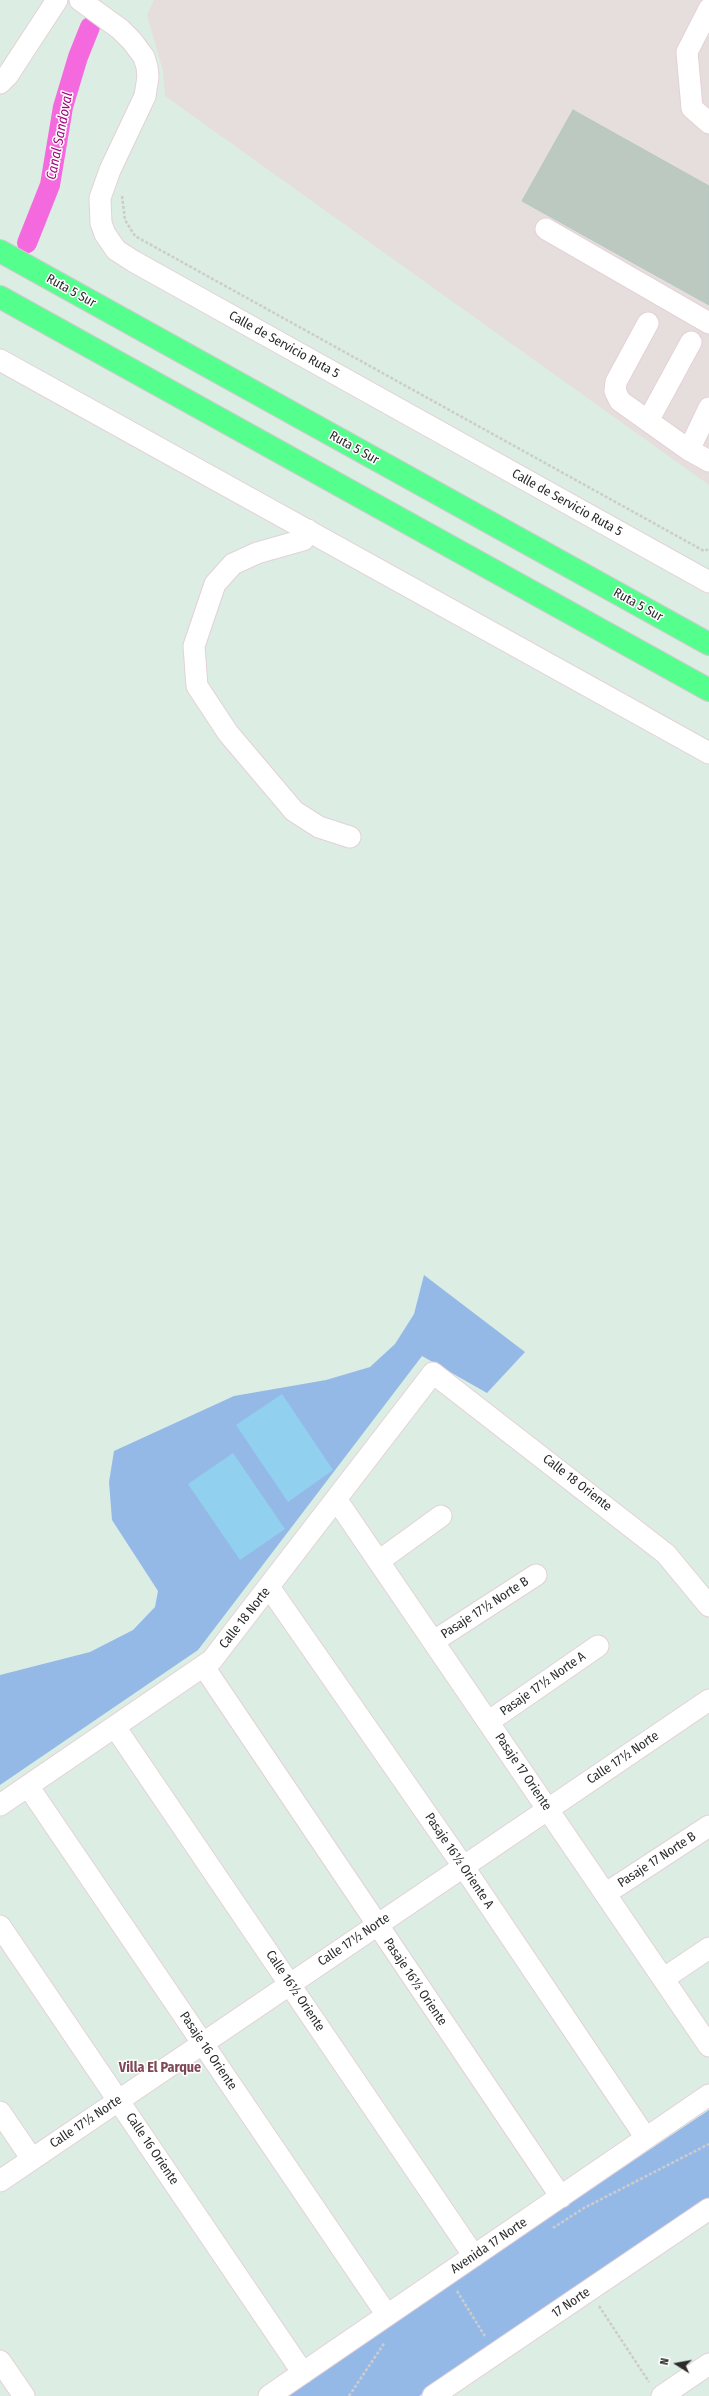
<!DOCTYPE html>
<meta charset="utf-8">
<style>
body{margin:0}
#map{position:relative;width:709px;height:2396px;overflow:hidden;background:#dcede4;font-family:"Fira Sans Condensed",sans-serif}
canvas{display:block}
.north{position:absolute;left:657px;top:2344px;width:40px;height:40px;-webkit-text-stroke:3px #fff;paint-order:stroke;rotate:281deg;font-size:11px;font-weight:700;line-height:16px;text-align:center;color:#2b2b2b}
.north::after{content:'';display:block;margin:auto;width:14px;height:18px;background:#2b2b2b;clip-path:polygon(50% 0,100% 100%,50% 72%,0 100%)}
</style>
<div id="map">
<canvas width="709" height="2396"></canvas>
<div class="north">N</div>
</div>
<script>
const c = document.querySelector('canvas').getContext('2d');
c.lineJoin = 'round';
function paint(path, color) { c.fillStyle = color; c.fill(path, 'evenodd'); }
const shape = rows => new Path2D(rows.map(r => 'M' + r).join(''));
function strokePath(path, color, width, dash) { c.strokeStyle = color; c.lineWidth = width; c.lineCap = dash ? 'butt' : 'round'; c.setLineDash(dash || []); c.stroke(path); }
function write(font, color, halo, rows, align = 'center') {
  c.font = font + ' "Fira Sans Condensed",sans-serif'; c.lineWidth = 3; c.setLineDash([]); c.textBaseline = 'middle'; c.strokeStyle = halo; c.fillStyle = color; for (const [text, x, y, turn = 0] of rows) {
    c.save(); c.translate(x, y); c.rotate((+turn || 0) * Math.PI / 180); c.textAlign = isNaN(turn) ? turn : align; if (halo) c.strokeText(text, 0, 0); c.fillText(text, 0, 0); c.restore();
  }
}
const industrial = shape([
 [154,0,709,0,709,485,165,96,163,71,147,15]
]);
const green = shape([
 [424,1275,525,1352,487,1393,422,1356,198,1650,0,1785,0,1675,90,1652,133,1630,155,1607,158,1591,112,1520,109,1482,114,1451,234,1396,326,1380,370,1367,395,1344,414,1314],
 [709,2110,709,2203,419,2396,282,2396]
]);
const pitch = shape([
 [282,1394,333,1470,288,1502,236,1425],
 [233,1453,285,1529,240,1560,188,1484]
]);
const canal = shape([
 [27,243,50,185,63,107,78,57,90,27]
]);
const building = shape([
 [573,110,709,186,709,305,522,201,573,110]
]);
const path = shape([
 [122,196,125,220,135,236,704,551,709,549],
 [553,2228,584,2208,709,2144],
 [457,2291,486,2338],
 [599,2306,649,2382],
 [349,2396,385,2342]
]);
const minor = shape([
 [80,0,120,29,132,41,144,57,147,67,148,77,145,96,110,170,100,198,101,223,105,234,116,250,133,261,709,582],
 [709,9,687,52,692,108,709,123],
 [0,83,8,75,57,0],
 [546,229,709,323],
 [648,323,616,382,615,391,620,401,689,450,709,461],
 [0,360,709,753],
 [648,421,691,342],
 [689,450,709,408],
 [308,530,303,540,257,553,233,564,215,584,194,646,197,686,228,733,294,811,319,827,350,837],
 [336,1499,709,2046],
 [379,1561,441,1516],
 [269,1587,463,1866,646,2138],
 [434,1641,536,1575],
 [204,1667,561,2197],
 [488,1722,598,1646],
 [115,1727,474,2256],
 [28,1786,387,2315],
 [0,1805,212,1660,433,1373,666,1554,709,1606],
 [605,1894,709,1826],
 [0,1926,303,2373],
 [663,1979,709,1948],
 [0,2112,32,2159],
 [0,2181,709,1700],
 [0,2361,24,2396],
 [269,2396,709,2095],
 [433,2396,709,2209],
 [662,2396,709,2364]
]);
const highway = shape([
 [0,251,709,644],
 [0,297,709,690]
]);
const streetNames = [
 ["Ruta 5 Sur",71,291,29],
 ["Calle de Servicio Ruta 5",284,345,29],
 ["Ruta 5 Sur",354,448,29],
 ["Calle de Servicio Ruta 5",567,503,29],
 ["Ruta 5 Sur",638,605,29],
 ["Calle 18 Oriente",577,1483,38],
 ["Pasaje 17½ Norte B",485,1608,-33],
 ["Calle 18 Norte",245,1618,-52],
 ["Pasaje 17½ Norte A",543,1684,-35],
 ["Calle 17½ Norte",623,1758,-34],
 ["Pasaje 17 Oriente",523,1772,56],
 ["Pasaje 17 Norte B",657,1860,-33],
 ["Pasaje 16½ Oriente A",459,1861,56],
 ["Calle 17½ Norte",354,1940,-34],
 ["Pasaje 16½ Oriente",415,1982,56],
 ["Calle 16½ Oriente",295,1991,56],
 ["Pasaje 16 Oriente",208,2051,56],
 ["Calle 17½ Norte",86,2122,-34],
 ["Calle 16 Oriente",152,2149,56],
 ["Avenida 17 Norte",489,2246,-34],
 ["17 Norte",571,2303,-34]
];
const waterNames = [
 ["Canal Sandoval",60,136,-79]
];
const neighbourhoodNames = [
 ["Villa El Parque",160,2068]
];
paint(industrial, '#e6dedd');
paint(green, '#95b9e7');
paint(pitch, '#91d0ef');
strokePath(canal, '#f569de', 20);
paint(building, '#bcc9c1');
strokePath(building, '#b5c9c0', 1);
strokePath(minor, '#e4d1d7', 23);
strokePath(highway, '#ccc', 24);
strokePath(path, '#ccc', 2.5, [3, 2]);
strokePath(minor, '#fff', 21);
strokePath(highway, '#55ff8e', 22);
write('13px', '#2b2b2b', '#fff', streetNames);
write('italic 14px', '#a3067d', '#fff', waterNames);
write('bold 14px', '#7e4857', '#fff', neighbourhoodNames);
</script>
